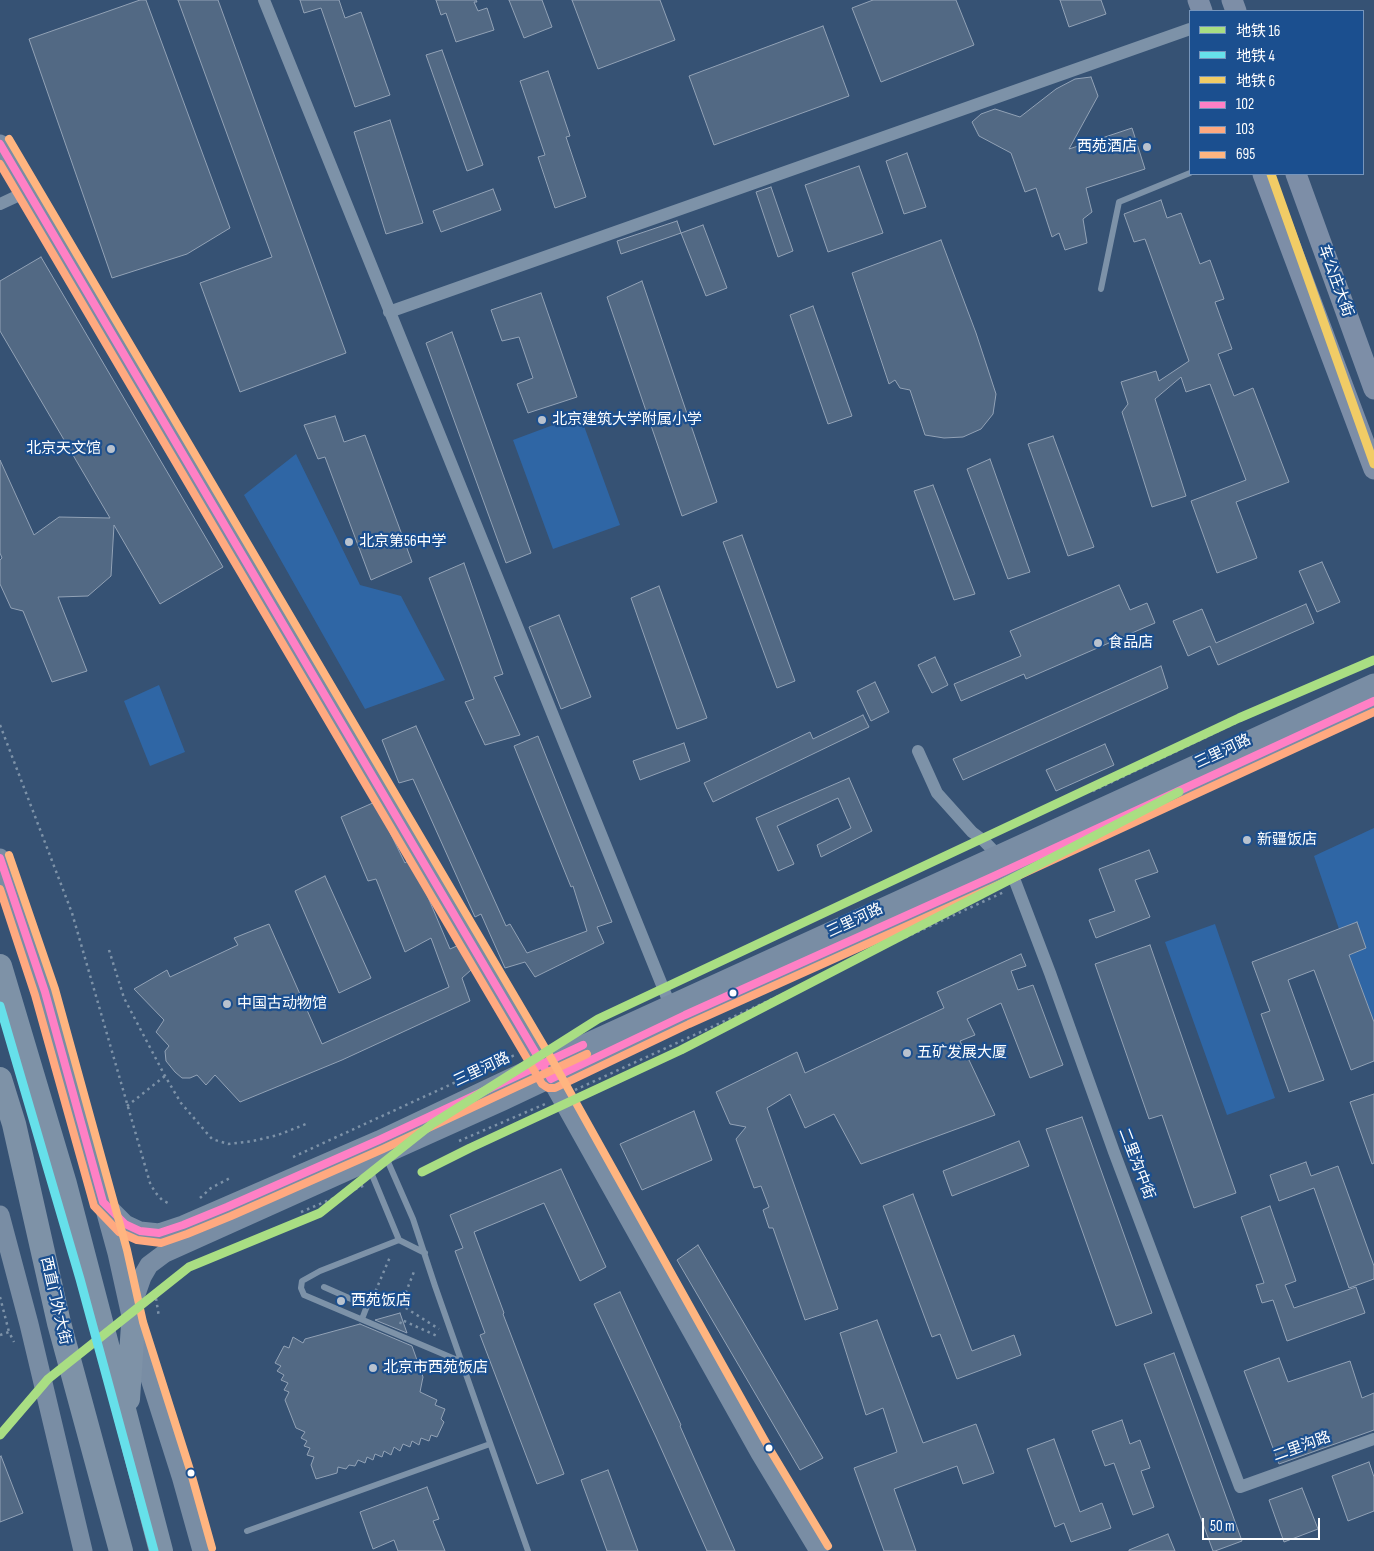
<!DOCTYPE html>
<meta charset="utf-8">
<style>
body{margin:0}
#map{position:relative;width:1374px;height:1551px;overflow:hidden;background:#365274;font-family:"Sofia Sans Condensed","Noto Sans SC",sans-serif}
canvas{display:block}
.legend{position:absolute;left:1189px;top:10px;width:175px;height:165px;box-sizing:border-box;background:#1b4f8f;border:1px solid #7695bc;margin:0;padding:6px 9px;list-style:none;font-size:15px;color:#fff}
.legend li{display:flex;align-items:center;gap:10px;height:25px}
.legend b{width:25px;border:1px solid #7695bc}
.scale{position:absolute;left:1202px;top:1518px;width:118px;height:22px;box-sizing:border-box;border:2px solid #fff;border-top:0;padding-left:6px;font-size:15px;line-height:18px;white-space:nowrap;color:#fff;-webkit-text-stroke:4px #1b4f8f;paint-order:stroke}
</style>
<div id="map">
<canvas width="1374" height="1551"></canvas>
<ul class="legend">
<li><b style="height:6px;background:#a9de83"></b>地铁 16</li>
<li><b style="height:6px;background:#66e0ea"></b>地铁 4</li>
<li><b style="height:6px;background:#f1cc66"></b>地铁 6</li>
<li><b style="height:6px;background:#ff80c5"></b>102</li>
<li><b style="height:6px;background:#ffa980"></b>103</li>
<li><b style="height:6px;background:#ffb580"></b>695</li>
</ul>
<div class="scale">50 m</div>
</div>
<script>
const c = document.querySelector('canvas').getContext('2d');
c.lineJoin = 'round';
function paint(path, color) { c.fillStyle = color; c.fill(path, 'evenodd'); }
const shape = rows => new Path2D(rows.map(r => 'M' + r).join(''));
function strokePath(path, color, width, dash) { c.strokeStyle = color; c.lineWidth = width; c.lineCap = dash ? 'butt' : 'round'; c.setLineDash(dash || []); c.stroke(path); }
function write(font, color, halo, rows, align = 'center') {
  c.font = font + ' "Sofia Sans Condensed","Noto Sans SC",sans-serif'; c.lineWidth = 4.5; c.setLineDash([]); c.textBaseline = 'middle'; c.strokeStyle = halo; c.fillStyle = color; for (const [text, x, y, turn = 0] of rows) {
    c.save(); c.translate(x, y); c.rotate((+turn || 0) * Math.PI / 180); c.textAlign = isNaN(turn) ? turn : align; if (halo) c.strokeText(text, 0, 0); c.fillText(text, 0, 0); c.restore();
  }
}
const green = shape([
 [580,415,620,525,553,549,513,440],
 [296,454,360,585,401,596,445,680,365,709,244,495],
 [159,685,185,752,150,766,124,701],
 [1374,828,1374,1022,1349,955,1366,948,1357,923,1339,929,1314,856],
 [1215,924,1275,1098,1227,1115,1165,942]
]);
const building = shape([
 [140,0,146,0,230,228,187,254,112,278,29,39,140,0],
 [178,0,218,0,346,353,240,392,200,283,272,257,178,0],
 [300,0,339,0,345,18,361,12,390,95,355,107,321,8,304,13,300,0],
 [436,0,476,0,477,2,474,2,478,11,487,8,494,30,456,42,446,13,441,15,436,0],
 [509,0,542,0,552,27,524,38,509,0],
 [572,0,660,0,675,40,598,69,572,0],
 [873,0,956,0,974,45,881,82,852,8,873,0],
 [1060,0,1101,0,1106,14,1069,27,1060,0],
 [823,26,849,96,714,145,689,76,823,26],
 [442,50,483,165,467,171,426,55,442,50],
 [548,71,570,136,566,137,586,197,555,208,538,157,545,155,520,81,548,71],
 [1091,77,1098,96,1069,149,1132,128,1145,169,1086,188,1092,212,1083,219,1087,243,1065,250,1059,233,1052,237,1036,188,1025,192,1011,153,979,136,972,122,981,114,995,109,1020,117,1056,89,1075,79,1091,77],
 [390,120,423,223,386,234,354,132,390,120],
 [907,153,926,207,904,214,886,161,907,153],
 [859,166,883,233,828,252,805,185,859,166],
 [771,187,793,251,778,257,756,192,771,187],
 [493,189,501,210,441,232,433,211,493,189],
 [1161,200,1167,218,1181,213,1200,264,1210,260,1224,299,1215,302,1232,349,1218,354,1234,396,1253,388,1289,482,1236,502,1257,558,1217,573,1191,501,1246,480,1210,384,1186,392,1181,377,1155,399,1186,496,1152,507,1122,412,1128,404,1121,382,1156,371,1159,381,1189,361,1145,239,1134,242,1124,214,1161,200],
 [677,221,681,233,621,254,617,241,677,221],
 [703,225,727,288,706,296,681,233,703,225],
 [941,240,976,333,996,394,993,414,981,429,963,437,944,438,925,435,910,390,900,388,895,380,889,384,852,273,941,240],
 [41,257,223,567,160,604,114,525,111,576,88,596,58,597,87,671,52,682,23,611,11,608,0,584,0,560,2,558,0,553,0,460,34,535,59,517,110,518,0,331,0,281,41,257],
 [642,281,717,502,682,516,607,297,642,281],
 [541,293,577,397,528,413,517,384,533,378,519,337,502,341,491,310,541,293],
 [813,306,852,416,828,424,790,315,813,306],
 [452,332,531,553,506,563,426,343,452,332],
 [335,416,344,442,365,435,412,562,371,580,325,457,318,459,304,425,335,416],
 [1053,436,1094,547,1068,556,1028,444,1053,436],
 [990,459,1030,572,1008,579,967,469,990,459],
 [933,485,975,594,954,600,914,491,933,485],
 [742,535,795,681,777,688,723,542,742,535],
 [1322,562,1340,602,1317,612,1299,571,1322,562],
 [464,563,503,674,494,677,520,735,485,745,465,702,474,699,429,578,464,563],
 [1119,585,1130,610,1147,603,1155,623,1026,679,1024,674,961,701,954,684,1021,656,1010,631,1119,585],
 [659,586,707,718,677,729,631,598,659,586],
 [1306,604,1314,623,1218,665,1210,646,1188,656,1173,621,1202,609,1216,643,1306,604],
 [559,615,591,697,561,709,529,627,559,615],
 [935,657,948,685,932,693,918,665,935,657],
 [1161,666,1168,688,963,780,953,759,1161,666],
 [875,682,889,712,871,721,857,691,875,682],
 [863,715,869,727,713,802,704,783,810,732,813,739,863,715],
 [416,726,506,926,510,924,527,953,587,931,573,886,571,887,514,746,538,736,612,922,597,927,604,943,535,977,525,962,505,968,481,914,475,917,413,779,399,783,382,740,416,726],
 [684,743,690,761,640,780,633,761,684,743],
 [1105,744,1114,765,1056,791,1046,770,1105,744],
 [849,778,872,831,821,857,817,845,851,828,838,798,777,826,794,864,778,871,756,818,849,778],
 [375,802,405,863,409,860,419,876,450,949,459,945,463,950,471,970,462,978,470,1001,342,1060,240,1102,215,1075,206,1085,197,1075,190,1078,182,1078,175,1072,166,1061,165,1051,169,1046,156,1032,164,1020,134,989,167,970,170,977,238,945,234,938,269,924,322,1044,449,987,431,938,405,952,376,879,368,881,341,817,375,802],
 [1149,850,1158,872,1135,880,1150,917,1096,938,1089,920,1115,911,1099,869,1149,850],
 [325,876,371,978,339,993,295,891,325,876],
 [1357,922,1366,948,1349,955,1374,1022,1374,1061,1351,1070,1314,970,1288,980,1324,1080,1289,1092,1261,1014,1270,1011,1252,962,1357,922],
 [1150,945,1236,1193,1194,1208,1162,1115,1149,1119,1095,964,1150,945],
 [1021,954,1026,966,1011,971,1018,990,1033,985,1063,1065,1030,1078,1001,1003,967,1019,975,1035,960,1041,995,1115,861,1164,834,1114,805,1128,790,1094,767,1108,838,1309,805,1320,773,1228,769,1228,763,1210,769,1207,761,1186,754,1188,736,1139,746,1127,730,1124,716,1092,797,1052,805,1073,944,1008,937,992,1021,954],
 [1374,1094,1374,1163,1372,1164,1350,1102,1374,1094],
 [694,1111,712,1160,642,1190,620,1144,694,1111],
 [1082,1117,1152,1313,1116,1326,1046,1129,1082,1117],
 [1019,1141,1029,1166,952,1196,943,1171,1019,1141],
 [1306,1162,1311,1176,1338,1166,1374,1266,1374,1279,1349,1288,1314,1188,1279,1201,1270,1175,1306,1162],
 [561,1169,606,1267,580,1281,544,1203,474,1232,504,1313,503,1314,564,1474,537,1484,480,1335,485,1333,455,1251,463,1248,450,1215,561,1169],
 [913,1194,972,1351,1014,1335,1021,1355,957,1379,940,1334,932,1337,883,1206,913,1194],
 [1270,1206,1296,1281,1285,1285,1294,1308,1356,1287,1365,1313,1287,1341,1273,1300,1262,1303,1256,1285,1264,1283,1241,1217,1270,1206],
 [698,1245,823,1458,800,1470,677,1260,698,1245],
 [620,1292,681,1425,680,1426,735,1551,707,1551,656,1437,594,1304,620,1292],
 [400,1313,407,1333,375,1320,400,1313],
 [877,1320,923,1443,976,1424,994,1473,963,1484,957,1466,894,1489,916,1551,884,1551,854,1468,897,1452,883,1408,866,1415,840,1333,877,1320],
 [360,1324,412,1346,423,1377,420,1392,437,1400,435,1405,445,1409,441,1419,444,1422,437,1437,431,1435,429,1441,421,1438,419,1445,412,1441,410,1447,403,1444,400,1451,394,1447,391,1455,384,1451,382,1457,375,1454,373,1460,367,1457,365,1463,358,1460,355,1466,349,1465,346,1469,338,1467,337,1473,316,1479,311,1465,314,1457,307,1455,310,1448,304,1446,307,1441,301,1438,305,1432,296,1428,285,1400,289,1392,284,1390,288,1383,281,1380,284,1375,277,1371,281,1366,275,1363,284,1346,289,1348,293,1337,303,1343,305,1339,360,1324],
 [1174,1353,1242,1541,1215,1551,1213,1551,1144,1364,1174,1353],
 [1279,1358,1288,1382,1350,1361,1362,1398,1374,1393,1374,1430,1279,1464,1244,1371,1279,1358],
 [1122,1420,1130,1444,1140,1440,1150,1468,1141,1471,1154,1507,1133,1515,1114,1463,1105,1466,1092,1431,1122,1420],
 [1054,1439,1080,1512,1102,1503,1111,1528,1071,1542,1064,1523,1055,1527,1027,1449,1054,1439],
 [1,1456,23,1513,0,1522,0,1457,1,1456],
 [1369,1462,1374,1477,1374,1511,1348,1521,1332,1476,1369,1462],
 [608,1470,638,1551,607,1551,581,1480,608,1470],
 [427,1487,439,1519,433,1521,445,1551,398,1551,394,1540,373,1549,360,1512,427,1487],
 [1302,1488,1318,1529,1284,1542,1269,1500,1302,1488],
 [1168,1534,1175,1551,1129,1551,1129,1550,1168,1534]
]);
const path = shape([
 [0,725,72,913,150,1183,155,1192,162,1200,170,1204],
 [1093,791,1374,657],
 [775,936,970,846],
 [109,950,124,998,165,1076,181,1103,212,1139,228,1144,253,1141,278,1135,306,1124],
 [575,1090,1004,892],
 [127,1106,165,1076],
 [459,1141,545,1104],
 [293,1157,517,1054],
 [200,1198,211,1188,232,1177],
 [301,1212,365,1185],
 [155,1292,159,1317],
 [0,1297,9,1332],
 [373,1297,390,1257],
 [375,1298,401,1305,439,1329],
 [401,1305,415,1269],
 [400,1324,402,1320,437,1336],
 [0,1335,9,1332,14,1342]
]);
const lane = shape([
 [1101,289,1119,202,1190,173],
 [385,1155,413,1219,435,1286,528,1551],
 [368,1165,399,1240],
 [425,1253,399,1240,320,1271,302,1281,301,1288,304,1295,462,1362],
 [324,1287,367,1306,362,1319],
 [247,1531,490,1444]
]);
const street = shape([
 [264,0,670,1005],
 [0,204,28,191],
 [389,312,1190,29],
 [918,751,937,793,972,832,984,841,1010,868,1050,973,1114,1152,1240,1487,1374,1439]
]);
const secondary = shape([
 [0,144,542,1063,760,1453,819,1551],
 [0,858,45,992,117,1253,133,1325,181,1476,202,1551],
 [103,1202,125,1224,140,1231,159,1233,183,1225,379,1140,542,1063,1374,683],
 [0,1215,29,1324,83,1551],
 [130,1311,142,1277,149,1265,165,1253,503,1101,685,1015,992,877,1374,701]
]);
const primary = shape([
 [1198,0,1202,11],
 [1232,0,1236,11],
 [1263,174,1374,469],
 [1296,174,1374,389]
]);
const highway = shape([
 [0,966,65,1184,161,1551],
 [0,1079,14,1124,59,1323,121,1551],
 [128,1399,133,1325]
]);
const bus1 = shape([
 [0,144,551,1079,685,1015,992,877,1374,701],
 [0,858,45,992,103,1202,125,1224,140,1231,159,1233,183,1225,227,1207,379,1140,583,1045]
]);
const bus2 = shape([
 [0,164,542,1084,548,1088,555,1088,689,1024,996,886,1374,712],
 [0,889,35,995,94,1206,119,1232,137,1240,161,1243,187,1234,231,1216,383,1149,587,1054]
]);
const bus3 = shape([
 [9,139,551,1058,769,1448,828,1546],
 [9,855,55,989,127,1250,143,1322,191,1473,212,1548]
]);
const metro1 = shape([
 [422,1172,470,1148,681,1050,1179,792],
 [0,1435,48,1379,189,1267,320,1213,432,1124,598,1019,1239,718,1374,660]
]);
const metro2 = shape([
 [0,1006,80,1279,154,1551]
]);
const metro3 = shape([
 [1271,174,1374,464]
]);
const markers = [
 [1147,147,5,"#b9c2ce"],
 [542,420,5,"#b9c2ce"],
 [111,449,5,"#b9c2ce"],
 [349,542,5,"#b9c2ce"],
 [1098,643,5,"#b9c2ce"],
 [1247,840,5,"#b9c2ce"],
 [733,993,4.5,"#fff"],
 [227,1004,5,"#b9c2ce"],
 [907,1053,5,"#b9c2ce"],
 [341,1301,5,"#b9c2ce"],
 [373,1368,5,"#b9c2ce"],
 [769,1448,4.5,"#fff"],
 [191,1473,4.5,"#fff"]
];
const poiNames = [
 ["西苑酒店",1137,147,"right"],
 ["北京建筑大学附属小学",552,420],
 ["北京天文馆",101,449,"right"],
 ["北京第56中学",359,542],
 ["食品店",1108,643],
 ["新疆饭店",1257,840],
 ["中国古动物馆",237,1004],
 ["五矿发展大厦",917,1053],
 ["西苑饭店",351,1301],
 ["北京市西苑饭店",383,1368]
];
const streetNames = [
 ["车公庄大街",1335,281,70],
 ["三里河路",1223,752,-25],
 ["三里河路",855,921,-25],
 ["三里河路",482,1070,-25],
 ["二里沟中街",1136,1164,69],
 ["西直门外大街",55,1301,77],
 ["二里沟路",1302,1447,-20]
];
paint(green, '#2f66a5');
paint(building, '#526984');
strokePath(building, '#92a2b6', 1);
strokePath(path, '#7d92a8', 2.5, [2.5, 4]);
strokePath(lane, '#7d92a8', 6);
strokePath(street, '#7d92a8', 12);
strokePath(secondary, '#798da4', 19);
strokePath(primary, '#7d8ea7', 21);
strokePath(highway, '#7e92a7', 24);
strokePath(bus1, '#ff80c5', 8);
strokePath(bus2, '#ffa980', 8);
strokePath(bus3, '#ffb580', 8);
strokePath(metro1, '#a9de83', 9);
strokePath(metro2, '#66e0ea', 9);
strokePath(metro3, '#f1cc66', 9);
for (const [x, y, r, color] of markers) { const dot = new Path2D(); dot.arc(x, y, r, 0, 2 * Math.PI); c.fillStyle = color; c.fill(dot); strokePath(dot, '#1b4f8f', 2); }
write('15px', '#fff', '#1b4f8f', poiNames, 'left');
write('15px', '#fff', '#1b4f8f', streetNames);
</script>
